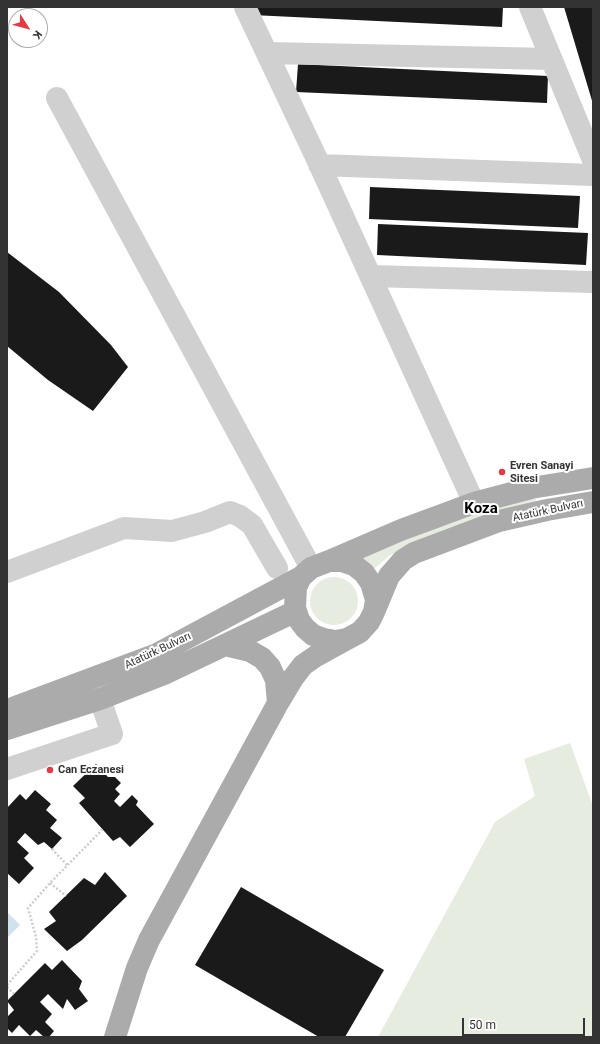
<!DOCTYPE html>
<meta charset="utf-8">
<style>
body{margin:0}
#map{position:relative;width:600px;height:1044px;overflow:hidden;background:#fff;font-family:Roboto,sans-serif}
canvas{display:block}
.frame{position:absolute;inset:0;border:8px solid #333;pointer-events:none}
.north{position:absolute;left:8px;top:8px;width:40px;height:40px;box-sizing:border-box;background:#fff;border:1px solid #adadad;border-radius:50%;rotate:126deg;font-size:11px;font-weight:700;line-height:16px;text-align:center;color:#333}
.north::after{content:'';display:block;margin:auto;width:14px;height:18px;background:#e63946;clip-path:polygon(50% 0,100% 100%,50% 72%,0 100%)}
.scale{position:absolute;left:462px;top:1018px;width:123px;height:18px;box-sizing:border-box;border:2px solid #333;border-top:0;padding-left:5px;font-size:12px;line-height:14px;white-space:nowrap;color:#333;-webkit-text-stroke:3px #fff;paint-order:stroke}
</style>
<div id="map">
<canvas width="600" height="1044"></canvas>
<div class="frame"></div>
<div class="north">K</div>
<div class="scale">50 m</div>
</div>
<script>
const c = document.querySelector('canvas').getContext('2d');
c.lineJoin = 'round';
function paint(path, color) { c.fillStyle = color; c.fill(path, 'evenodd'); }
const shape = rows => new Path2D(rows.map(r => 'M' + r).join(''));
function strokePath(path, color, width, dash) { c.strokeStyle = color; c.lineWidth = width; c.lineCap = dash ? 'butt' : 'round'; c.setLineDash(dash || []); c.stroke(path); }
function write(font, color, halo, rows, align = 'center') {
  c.font = font + ' Roboto,sans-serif'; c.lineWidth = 4; c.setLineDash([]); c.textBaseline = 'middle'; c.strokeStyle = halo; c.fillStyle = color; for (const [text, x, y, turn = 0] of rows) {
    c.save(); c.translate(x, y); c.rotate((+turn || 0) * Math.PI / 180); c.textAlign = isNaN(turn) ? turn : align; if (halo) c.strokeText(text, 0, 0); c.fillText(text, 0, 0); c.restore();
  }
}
const green = shape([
 [535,496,536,502,390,555,374,569,362,558,469,514],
 '310 601a24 24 0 1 1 48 0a24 24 0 1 1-48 0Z',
 [570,743,593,806,593,1037,378,1037,495,822,535,796,524,759]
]);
const water = shape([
 [7,912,20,925,7,938]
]);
const building = shape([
 [252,7,503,7,502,27,252,15],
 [564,7,593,7,593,104],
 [298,64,548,76,547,103,296,92],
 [370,187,580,196,578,228,369,219],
 [378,224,588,233,586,265,377,255],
 [7,252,59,292,111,345,128,367,93,411,48,380,7,346],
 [96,764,108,777,115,777,121,783,115,789,120,794,114,801,120,807,132,795,138,801,136,805,154,824,130,847,120,837,113,841,79,803,85,798,73,786],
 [35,790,51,804,46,810,57,820,50,828,62,838,52,849,44,842,38,845,25,833,17,842,29,853,24,858,34,868,19,884,7,873,7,808,20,794,26,800],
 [105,872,127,896,82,940,67,951,44,929,56,921,49,912,84,878,95,885],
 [241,887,384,970,345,1037,319,1037,195,965],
 [62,960,82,981,79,989,88,1001,75,1010,67,999,63,1009,48,994,40,1002,52,1014,45,1022,54,1031,49,1037,44,1037,36,1030,30,1036,19,1025,12,1033,7,1028,7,1017,14,1010,7,1001,45,963,52,970]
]);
const path = shape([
 [52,849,67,865],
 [50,883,66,896],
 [7,985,37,951,36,937,28,908,50,883,103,829],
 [7,987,14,994]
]);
const minor = shape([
 [245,7,316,157,474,503],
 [530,7,593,160],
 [267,53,551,59],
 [57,98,311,568],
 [319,165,593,175],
 [370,276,593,282],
 [7,572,124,528,172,531,205,522,230,512,240,516,252,525,277,568],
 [7,769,112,734,100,699]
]);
const major = shape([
 [329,561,401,530,474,503,531,488,593,478],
 [374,612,376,600,371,583,364,573,354,565,342,561,329,561,311,568,301,577,296,587,295,608,299,620,305,628,313,635,324,639,335,641,347,639,360,632,369,622,374,612,389,576,403,560,414,553,499,521,547,510,593,502],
 [225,645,250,651,262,658,270,667,276,680,278,703],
 [7,710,157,654,301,577],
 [7,729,100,699,164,674,296,611],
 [115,1037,137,968,149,940,278,703,293,678,303,665,316,656,345,640]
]);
const markers = [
 [502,472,4,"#e63946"],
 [50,770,4,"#e63946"]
];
const poiNames = [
 ["Evren Sanayi",510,466],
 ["Sitesi",510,479],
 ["Can Eczanesi",58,770]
];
const streetNames = [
 ["Atatürk Bulvarı",548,511,-12],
 ["Atatürk Bulvarı",158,651,-25]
];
const districtNames = [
 ["Koza",481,509]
];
paint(green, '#e6ecdf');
paint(water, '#cfe2ee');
paint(building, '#1a1a1a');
strokePath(path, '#cdcdcd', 2.5, [2, 2]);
strokePath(minor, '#d0d0d0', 22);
strokePath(major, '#ababab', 22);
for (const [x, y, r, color] of markers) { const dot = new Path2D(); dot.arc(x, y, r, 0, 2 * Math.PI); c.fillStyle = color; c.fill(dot); strokePath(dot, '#fff', 1.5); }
write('bold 11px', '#333', '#fff', poiNames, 'left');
write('11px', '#333', '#fff', streetNames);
write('bold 15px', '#000', '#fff', districtNames);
</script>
